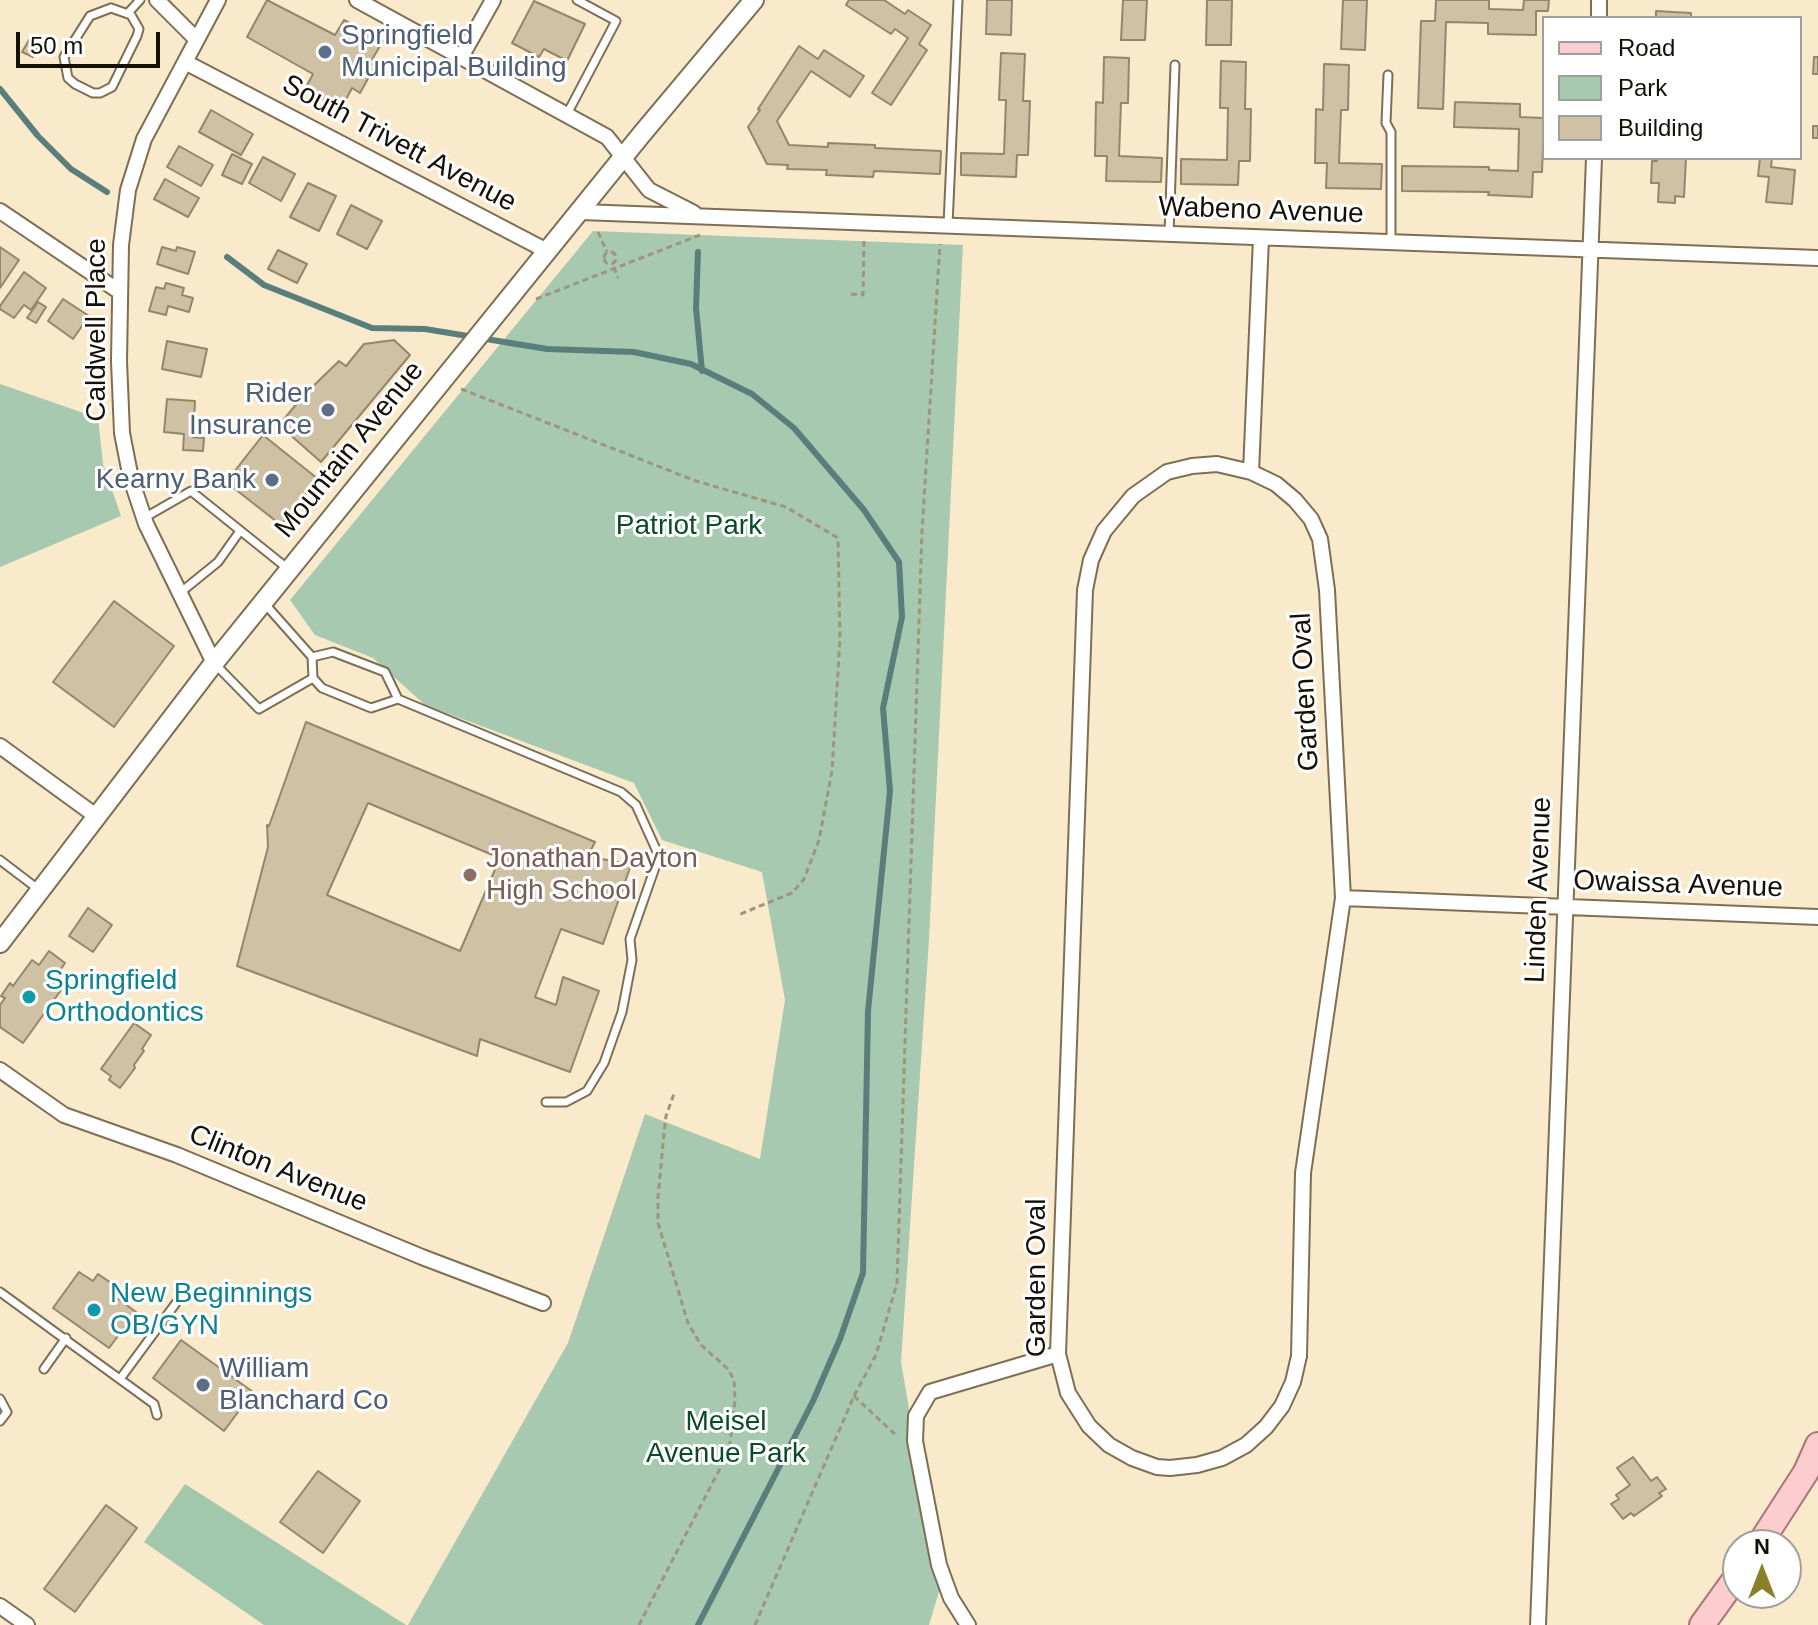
<!DOCTYPE html>
<style>
body{margin:0}
#map{position:relative;width:1818px;height:1625px;overflow:hidden;background:#f9eacb;font-family:Arial,sans-serif}
canvas{display:block}
.legend{position:absolute;left:1542px;top:16px;width:260px;height:144px;box-sizing:border-box;background:#fff;border:2px solid #a19f9b;margin:0;padding:10px 14px;list-style:none;font-size:24px;color:#151006}
.legend li{display:flex;align-items:center;gap:16px;height:40px}
.legend b{width:40px;border:2px solid #a19f9b}
.north{position:absolute;left:1722px;top:1529px;width:80px;height:80px;box-sizing:border-box;background:#fff;border:2px solid #a19f9b;border-radius:50%;rotate:0deg;font-size:22px;font-weight:700;line-height:32px;text-align:center;color:#151006}
.north::after{content:'';display:block;margin:auto;width:28px;height:36px;background:#8a8027;clip-path:polygon(50% 0,100% 100%,50% 72%,0 100%)}
.scale{position:absolute;left:16px;top:32px;width:144px;height:36px;box-sizing:border-box;border:4px solid #151006;border-top:0;padding-left:10px;font-size:24px;line-height:28px;white-space:nowrap;color:#151006;-webkit-text-stroke:6px #fff;paint-order:stroke}
</style>
<div id="map">
<canvas width="1818" height="1625"></canvas>
<ul class="legend">
<li><b style="height:10px;background:#fbcdce"></b>Road</li>
<li><b style="height:22px;background:#a6c9af"></b>Park</li>
<li><b style="height:22px;background:#cfc1a3"></b>Building</li>
</ul>
<div class="north">N</div>
<div class="scale">50 m</div>
</div>
<script>
const c = document.querySelector('canvas').getContext('2d');
c.lineJoin = 'round';
function paint(path, color) { c.fillStyle = color; c.fill(path, 'evenodd'); }
const shape = rows => new Path2D(rows.map(r => 'M' + r).join(''));
function strokePath(path, color, width, dash) { c.strokeStyle = color; c.lineWidth = width; c.lineCap = dash ? 'butt' : 'round'; c.setLineDash(dash || []); c.stroke(path); }
function write(font, color, halo, rows, align = 'center') {
  c.font = font + ' Arial,sans-serif'; c.lineWidth = 6; c.setLineDash([]); c.textBaseline = 'middle'; c.strokeStyle = halo; c.fillStyle = color; for (const [text, x, y, turn = 0] of rows) {
    c.save(); c.translate(x, y); c.rotate((+turn || 0) * Math.PI / 180); c.textAlign = isNaN(turn) ? turn : align; if (halo) c.strokeText(text, 0, 0); c.fillText(text, 0, 0); c.restore();
  }
}
const green = shape([
 [593,231,963,245,929,939,901,1362,940,1588,929,1625,408,1625,568,1343,645,1114,760,1159,785,1000,762,872,662,840,634,783,425,705,373,658,315,635,290,600],
 [0,384,98,418,103,464,121,516,0,567]
]);
const forest = shape([
 [185,1484,406,1625,264,1625,144,1542]
]);
const stream = shape([
 [0,89,38,136,71,169,107,192],
 [698,252,696,308,702,371],
 [227,257,264,285,372,328,425,329,547,349,634,352,691,364,752,394,794,428,864,510,899,562,902,617,883,708,890,791,868,1011,863,1273,840,1339,813,1401,698,1625]
]);
const building = shape([
 [267,0,335,35,344,20,383,41,370,63,375,66,360,93,352,88,341,109,305,89,313,74,247,37,267,0],
 [849,0,884,0,905,14,908,10,931,25,919,44,927,50,891,105,872,93,908,38,895,29,891,34,846,5,849,0],
 [987,0,1012,0,1011,35,986,34,987,0],
 [1123,0,1147,0,1145,40,1121,40,1123,0],
 [1207,0,1232,0,1231,45,1206,45,1207,0],
 [1343,0,1367,0,1365,50,1341,49,1343,0],
 [1436,0,1489,0,1489,9,1523,10,1524,0,1549,0,1548,11,1536,11,1536,35,1488,34,1488,23,1446,22,1443,109,1418,108,1421,21,1435,21,1436,0],
 [534,1,585,24,567,61,544,49,539,57,512,43,534,1],
 [1656,11,1691,13,1691,18,1656,18,1656,11],
 [29,40,39,45,33,57,22,52,29,40],
 [799,46,818,59,824,50,864,76,850,97,811,71,777,121,789,145,828,147,828,143,875,145,875,148,941,151,940,174,874,171,873,177,826,175,827,170,787,169,788,165,767,164,748,127,760,110,758,109,799,46],
 [1001,53,1025,54,1023,101,1030,101,1028,155,1017,155,1016,177,961,175,961,153,1004,154,1006,100,999,100,1001,53],
 [1104,57,1129,58,1128,103,1121,103,1119,156,1162,158,1161,182,1106,181,1107,156,1095,156,1096,102,1103,103,1104,57],
 [1814,57,1818,57,1818,74,1813,74,1814,57],
 [1221,61,1246,62,1245,109,1251,109,1250,161,1239,161,1238,185,1181,184,1181,159,1227,160,1228,108,1220,108,1221,61],
 [1324,64,1349,65,1348,110,1341,110,1339,163,1382,164,1381,189,1326,188,1327,163,1315,163,1316,109,1323,110,1324,64],
 [1455,102,1520,104,1520,117,1544,118,1542,172,1533,172,1532,197,1488,195,1489,192,1402,191,1402,166,1489,167,1489,170,1518,171,1519,129,1454,127,1455,102],
 [211,110,253,134,241,155,199,132,211,110],
 [1813,126,1818,126,1818,138,1813,138,1813,126],
 [179,146,213,165,201,186,167,167,179,146],
 [232,154,252,164,242,184,222,175,232,154],
 [263,157,295,174,281,201,249,183,263,157],
 [1657,158,1686,158,1684,197,1675,196,1675,203,1658,202,1659,183,1651,183,1652,161,1657,161,1657,158],
 [1760,158,1772,158,1771,167,1795,170,1792,204,1766,202,1769,177,1758,176,1760,158],
 [165,179,199,198,188,217,154,199,165,179],
 [308,183,336,196,319,231,290,217,308,183],
 [351,205,382,221,367,249,337,234,351,205],
 [0,247,19,260,0,288,0,247],
 [162,247,176,251,177,247,195,252,188,274,157,264,162,247],
 [278,250,307,264,297,283,268,269,278,250],
 [24,272,46,288,31,310,24,305,14,318,0,309,0,306,24,272],
 [166,283,184,288,182,295,193,298,189,312,168,306,166,315,149,311,156,287,164,289,166,283],
 [63,299,89,316,73,339,48,321,63,299],
 [38,302,46,307,36,323,27,318,38,302],
 [394,340,410,355,321,462,279,425,304,395,339,361,346,366,364,344,394,340],
 [167,341,207,349,201,377,162,369,167,341],
 [167,399,195,401,193,437,204,438,203,451,183,450,184,434,164,432,167,399],
 [263,435,318,479,281,525,226,482,263,435],
 [114,601,174,646,114,727,53,682,114,601],
 [306,722,595,842,588,856,631,865,603,944,561,929,535,997,556,1005,563,977,599,991,570,1072,480,1039,477,1056,237,966,268,847,267,825,269,826,306,722],
 [368,803,500,858,460,951,327,895,368,803],
 [88,908,112,925,93,952,69,936,88,908],
 [49,951,65,963,54,979,64,986,23,1043,0,1027,0,1005,5,998,1,996,10,983,13,986,32,960,39,965,49,951],
 [134,1023,151,1035,142,1049,144,1051,134,1065,135,1068,120,1088,109,1080,111,1076,101,1069,134,1023],
 [79,1272,93,1281,98,1274,117,1287,112,1294,136,1312,109,1348,53,1308,79,1272],
 [181,1340,253,1392,224,1431,153,1378,181,1340],
 [1633,1457,1651,1481,1657,1477,1666,1489,1659,1493,1662,1496,1634,1516,1631,1513,1623,1519,1611,1504,1619,1499,1616,1495,1630,1485,1617,1468,1633,1457],
 [318,1471,360,1501,323,1553,280,1522,318,1471],
 [106,1505,137,1528,75,1612,44,1589,106,1505]
]);
const path = shape([
 [598,232,607,252],
 '604 258a6 6 0 1 1 12 0a6 6 0 1 1-12 0Z',
 [614,267,618,278],
 [851,294,863,295,864,241],
 [536,299,700,235],
 [461,389,696,481,786,507,838,538,840,638,832,771,819,840,804,879,792,893,738,915],
 [854,1396,898,1437],
 [639,1625,729,1451,735,1401,734,1380,728,1369,701,1345,688,1323,658,1223,658,1197,664,1133,666,1116,675,1091],
 [755,1625,854,1396,876,1355,897,1283,922,531,940,244]
]);
const service = shape([
 [111,8,131,15,139,29,137,36,112,87,100,93,93,93,75,84,68,78,64,57,90,16,111,8],
 [128,13,140,0],
 [1388,75,1386,123,1391,132,1391,242],
 [566,116,616,21,577,0],
 [948,225,958,0],
 [1169,234,1175,65],
 [144,518,191,491,287,568],
 [181,592,218,562,240,531],
 [265,604,312,657,313,678,322,688,371,708,398,699,621,792,636,805,659,856,630,939,632,960,622,1012,604,1063,587,1091,566,1102,546,1102],
 [312,657,333,652,385,672,398,699],
 [215,664,259,709,313,678],
 [0,860,38,889],
 [0,1292,154,1404,157,1415],
 [44,1369,66,1338],
 [120,1379,176,1303],
 [0,1399,7,1412,0,1421]
]);
const minor = shape([
 [157,0,196,39],
 [357,0,607,137,649,190,694,213],
 [1599,18,1599,0],
 [461,57,493,0],
 [185,62,547,251],
 [0,211,120,292],
 [581,212,1818,258],
 [1217,464,1251,472,1276,484,1295,500,1311,519,1320,539,1327,590,1343,898,1303,1173,1299,1356,1293,1382,1282,1406,1266,1427,1246,1445,1222,1458,1197,1465,1170,1468,1157,1467,1132,1458,1109,1445,1089,1426,1068,1393,1058,1354,1085,590,1091,560,1104,531,1133,496,1167,472,1192,466,1217,464],
 [1251,472,1261,238],
 [214,663,146,524,131,479,122,433,119,361,121,245,128,190,144,139,218,0],
 [0,746,96,816],
 [1343,898,1818,917],
 [0,1070,64,1115,177,1155,422,1257,543,1303],
 [0,1606,27,1625],
 [968,1625,951,1598,939,1565,915,1441,916,1416,930,1392,1058,1354],
 [1538,1625,1594,158]
]);
const tertiary = shape([
 [0,943,214,663,641,135,754,0]
]);
const primary = shape([
 [1759,1545,1806,1472,1818,1445],
 [1702,1625,1738,1575]
]);
const markers = [
 [325,52,8,"#5c6f8a"],
 [328,410,8,"#5c6f8a"],
 [272,480,8,"#5c6f8a"],
 [470,875,8,"#8d6e63"],
 [29,997,8,"#0f9aa8"],
 [94,1310,8,"#0f9aa8"],
 [203,1385,8,"#5c6f8a"]
];
const serviceNames = [
 ["Springfield",341,36],
 ["Municipal Building",341,68],
 ["Rider",312,394,"right"],
 ["Insurance",312,426,"right"],
 ["Kearny Bank",256,480,"right"],
 ["William",219,1369],
 ["Blanchard Co",219,1401]
];
const streetNames = [
 ["South Trivett Avenue",399,144,28],
 ["Wabeno Avenue",1261,211,2],
 ["Caldwell Place",97,330,-90],
 ["Mountain Avenue",350,450,-51],
 ["Garden Oval",1306,692,-93],
 ["Owaissa Avenue",1678,885,2],
 ["Linden Avenue",1539,890,-88],
 ["Clinton Avenue",278,1169,22],
 ["Garden Oval",1037,1278,-90]
];
const parkNames = [
 ["Patriot Park",689,526],
 ["Meisel",726,1422],
 ["Avenue Park",726,1454]
];
const educationNames = [
 ["Jonathan Dayton",486,859],
 ["High School",486,891]
];
const cultureNames = [
 ["Springfield",45,981],
 ["Orthodontics",45,1013],
 ["New Beginnings",110,1294],
 ["OB/GYN",110,1326]
];
paint(green, '#a6c9af');
paint(forest, '#a2c8ac');
strokePath(stream, '#597e7c', 6);
paint(building, '#cfc1a3');
strokePath(building, '#93866a', 2);
strokePath(service, '#7c6f54', 11);
strokePath(minor, '#7c6f54', 18);
strokePath(tertiary, '#7c6f54', 22);
strokePath(primary, '#a97573', 28);
strokePath(path, '#9f947d', 3, [6, 4]);
strokePath(service, '#fff', 7);
strokePath(minor, '#fff', 14);
strokePath(tertiary, '#fff', 18);
strokePath(primary, '#fbcdce', 24);
for (const [x, y, r, color] of markers) { const dot = new Path2D(); dot.arc(x, y, r, 0, 2 * Math.PI); c.fillStyle = color; c.fill(dot); strokePath(dot, '#fff', 3); }
write('28px', '#4e5e75', '#fff', serviceNames, 'left');
write('28px', '#151006', '#fff', streetNames);
write('28px', '#0b4b27', '#fff', parkNames);
write('28px', '#785e54', '#fff', educationNames, 'left');
write('28px', '#0d838f', '#fff', cultureNames, 'left');
</script>
